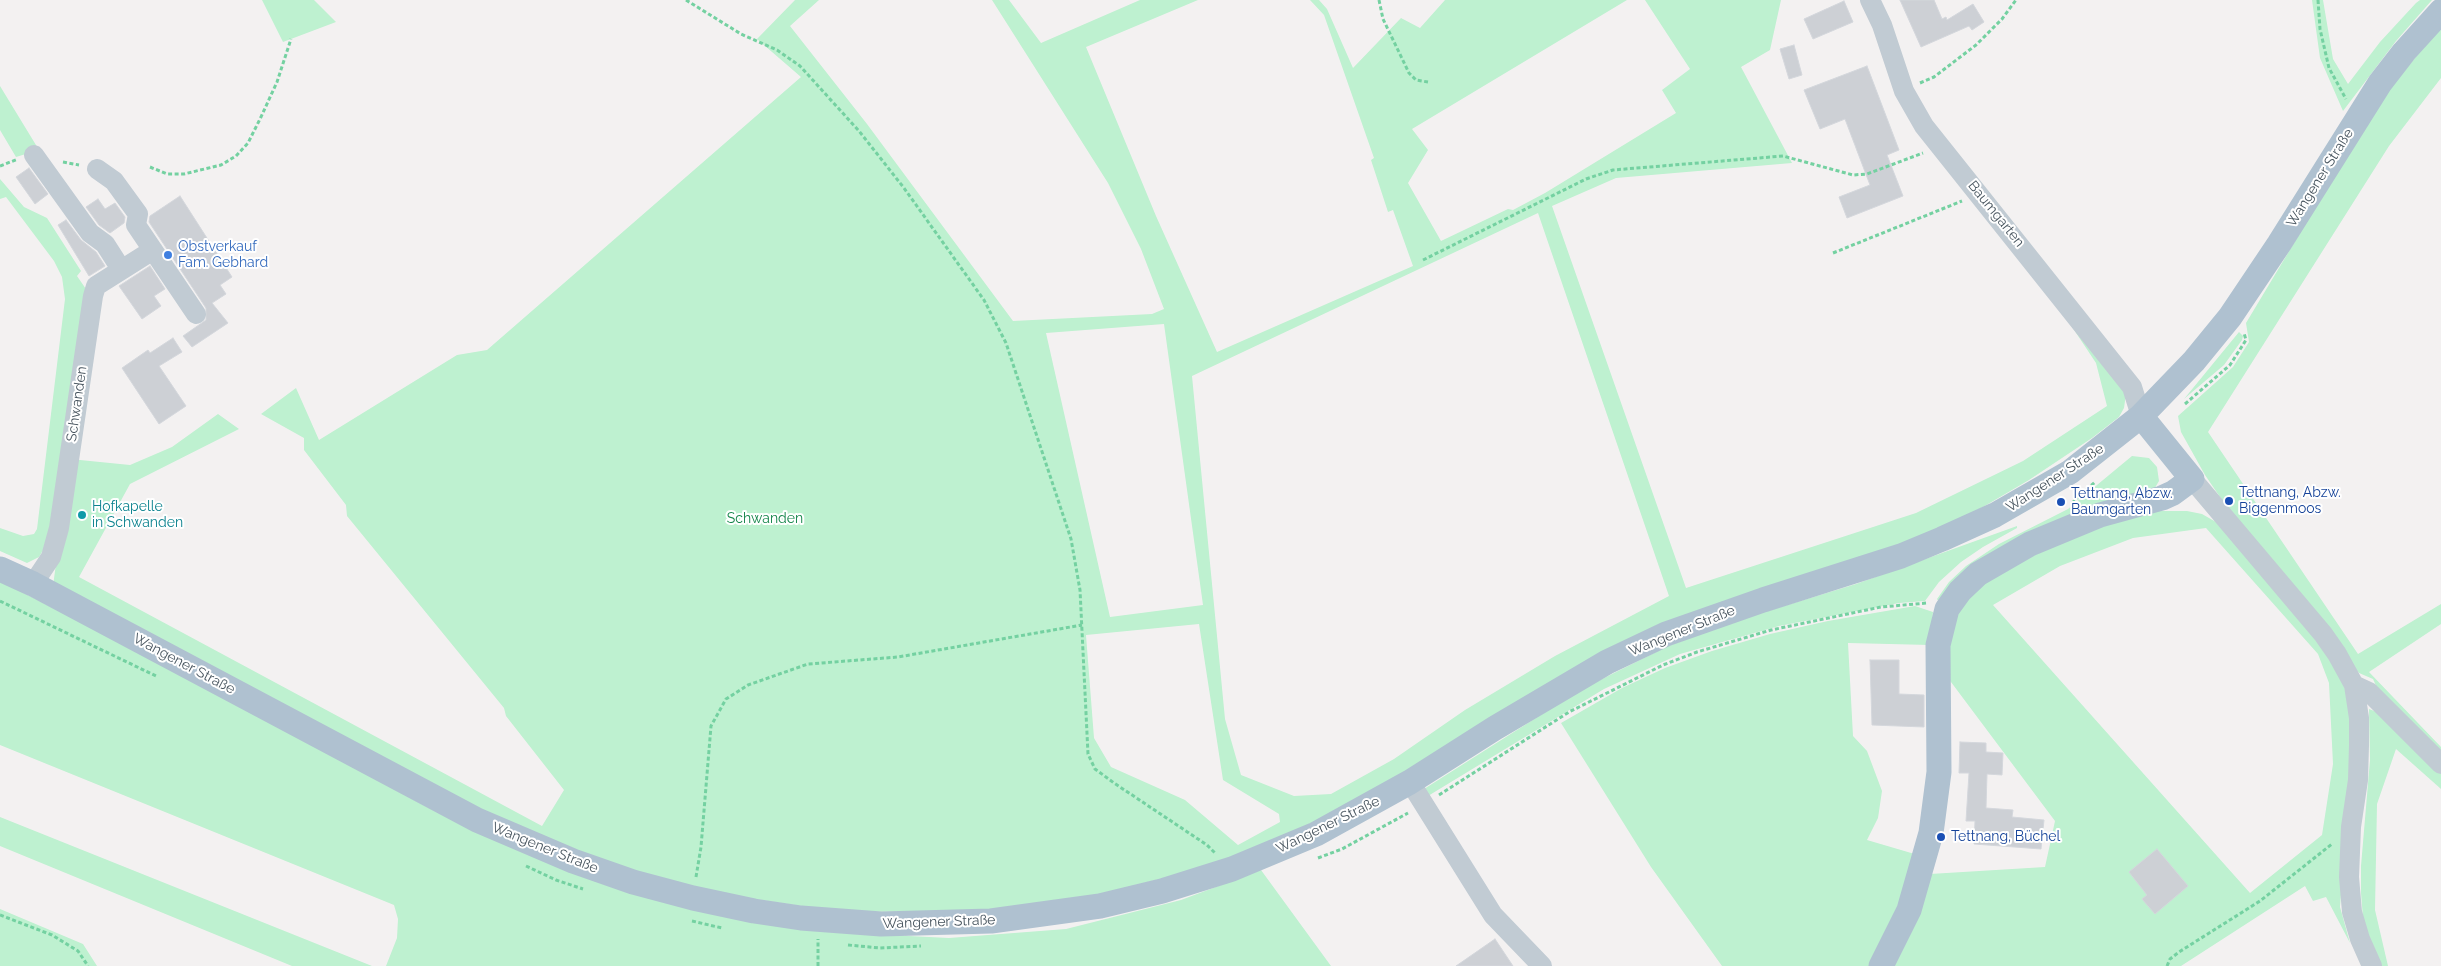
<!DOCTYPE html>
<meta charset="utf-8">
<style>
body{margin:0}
canvas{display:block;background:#f3f1f1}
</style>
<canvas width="2441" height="966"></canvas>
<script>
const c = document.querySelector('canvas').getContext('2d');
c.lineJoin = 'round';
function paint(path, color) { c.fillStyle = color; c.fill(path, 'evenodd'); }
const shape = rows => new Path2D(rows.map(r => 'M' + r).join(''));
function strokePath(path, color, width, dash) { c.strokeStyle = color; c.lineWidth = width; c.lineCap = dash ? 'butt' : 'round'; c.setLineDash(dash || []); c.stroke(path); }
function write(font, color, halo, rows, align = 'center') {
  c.font = font + ' Raleway,sans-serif'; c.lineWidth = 4; c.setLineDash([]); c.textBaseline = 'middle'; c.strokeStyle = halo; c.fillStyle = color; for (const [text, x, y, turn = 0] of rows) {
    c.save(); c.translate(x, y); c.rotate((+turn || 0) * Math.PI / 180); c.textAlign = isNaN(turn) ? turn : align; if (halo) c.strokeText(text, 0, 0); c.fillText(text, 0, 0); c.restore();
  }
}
const green = shape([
 [262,0,314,0,336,22,283,42],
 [795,0,819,0,790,26,867,124,1013,321,1152,314,1164,309,1141,249,1108,183,992,0,1009,0,1041,43,1140,0,1198,0,1086,47,1156,216,1217,352,1413,266,1393,210,1388,212,1371,160,1374,158,1324,15,1310,0,1319,0,1327,9,1353,68,1401,18,1420,28,1445,0,1627,0,1412,129,1428,150,1408,183,1441,241,1508,209,1513,210,1545,193,1676,113,1662,90,1690,69,1645,0,1781,0,1770,50,1741,67,1792,163,1616,178,1552,206,1686,588,1916,513,2023,461,2107,406,2096,363,2041,280,2126,394,2124,408,2119,417,2092,438,2029,480,1983,507,1938,529,1881,552,1800,578,1337,812,1214,865,1074,901,993,911,842,912,707,892,636,872,538,837,456,799,53,586,70,459,130,465,172,447,218,414,239,429,130,484,79,577,542,826,564,790,506,716,504,708,347,516,346,505,304,450,304,438,261,414,296,388,319,440,457,355,487,350,801,77,757,39],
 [1538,213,1669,596,1555,656,1465,710,1394,759,1331,794,1294,796,1241,775,1225,719,1192,376],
 [1164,324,1203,605,1110,617,1046,333],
 [1199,624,1223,780,1279,814,1280,822,1238,845,1185,800,1111,767,1094,738,1086,635],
 [2312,0,2323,0,2333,59,2348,84,2380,42,2416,3,2420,0,2432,0,2396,41,2343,111,2320,58],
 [2441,27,2441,78,2389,146,2208,432,2358,654,2441,604,2441,624,2369,672,2441,747,2441,757,2379,692,2373,679,2359,673,2233,516,2205,475,2181,432,2178,416,2233,367,2249,342,2246,323,2339,168,2394,83],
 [0,86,39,150,16,157,0,130],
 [0,179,24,207,47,218,81,271,77,276,88,292,49,540,39,557,27,563,0,551,0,528,23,536,34,534,37,529,65,299,62,277,54,261,6,197,0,199],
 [2239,332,2243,336,2242,340,2224,365,2184,399],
 [2132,456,2149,458,2157,467,2159,481,2153,491,1939,602,1937,599,1949,582,1966,566,1999,544,2068,509],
 [2158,511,2187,511,2202,514,2216,522,2323,646,2344,684,2351,718,2351,767,2340,907,2350,943,2326,897,2313,901,2305,886,2181,966,1891,966,1930,874,2045,867,2055,821,1945,674,1947,633,1967,599,1998,572,2094,528],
 [2206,528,2318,654,2329,683,2333,764,2322,835,2250,893,1993,605,2060,566,2133,538],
 [2017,526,2017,528,1983,547,1961,562,1939,582,1925,601,1899,603,1779,626,1680,654,1604,689,1428,796,1424,789,1580,690,1668,646,1748,617,1856,584],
 [0,581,118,641,442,815,829,932,949,938,1066,929,1181,900,1261,870,1331,966,386,966,397,938,398,919,394,905,0,745],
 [1915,606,1933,612,1930,645,1848,643,1853,736,1867,751,1882,791,1878,818,1867,840,1918,855,1899,910,1871,966,1722,966,1651,867,1561,723,1622,688,1665,668,1712,651,1770,634,1828,621],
 [2369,709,2377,712,2441,773,2441,789,2396,749,2377,804,2375,910,2388,966,2382,966,2374,952,2363,918,2361,893,2361,866,2370,760],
 [0,817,372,966,292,966,0,846],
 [0,909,83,944,97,966,0,966]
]);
const building = shape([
 [1900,0,1934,0,1942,19,1946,17,1947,20,1973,4,1984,22,1972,30,1969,26,1921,47,1900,0],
 [1844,1,1853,22,1813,39,1804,19,1844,1],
 [1794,45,1802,75,1789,79,1780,49,1794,45],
 [1867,66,1899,150,1887,155,1903,196,1847,218,1839,197,1870,185,1845,119,1820,129,1804,90,1867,66],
 [29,168,48,194,35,204,16,177,29,168],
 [180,196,232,277,220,285,226,294,212,303,228,323,192,347,183,336,206,320,206,308,149,222,150,216,180,196],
 [98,199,105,209,115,203,125,217,124,223,110,233,99,225,86,207,98,199],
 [66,220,81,240,96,252,105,266,89,276,58,225,66,220],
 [150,266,165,289,154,296,161,306,142,319,119,286,150,266],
 [173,338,182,352,159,366,186,406,159,424,122,368,148,350,150,353,173,338],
 [1870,660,1899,660,1899,694,1924,695,1924,727,1872,725,1870,660],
 [1960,742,1986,743,1986,752,2003,753,2002,775,1987,774,1986,808,2013,810,2012,817,2044,820,2041,849,1974,844,1975,821,1966,821,1969,773,1959,773,1960,742],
 [2157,849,2188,886,2155,914,2142,899,2147,895,2129,872,2157,849],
 [1495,939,1513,966,1456,966,1495,939]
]);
const path = shape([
 [686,0,741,34,777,50,800,66,859,131,904,188,984,300,1006,343,1071,539,1080,590,1088,754,1095,769,1114,783,1207,845,1215,853],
 [1379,0,1383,19,1409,73,1416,80,1428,82],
 [2318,0,2320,29,2329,68,2346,99],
 [1920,83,1934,77,1976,45,2002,19,2016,0],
 [63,162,79,165],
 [0,166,18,159],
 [150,167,167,174,184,174,221,165,236,156,248,143,261,117,277,82,291,39],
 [1833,253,1962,201],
 [1423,260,1586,179,1613,170,1783,156,1853,175,1867,174,1923,153],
 [2185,404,2230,365,2246,340,2244,333],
 [2072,503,2095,482],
 [0,601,156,676],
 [1439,795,1569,712,1663,665,1697,652,1771,630,1881,607,1927,603],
 [1318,858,1342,849,1408,813],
 [526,866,556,880,583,889],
 [696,877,701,847,711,726,726,699,748,685,808,664,898,657,1082,625],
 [0,915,52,935,78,951,88,966],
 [692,921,722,928],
 [848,945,880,948,921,946],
 [818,966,818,939],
 [2167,966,2170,959,2179,952,2260,901,2332,844]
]);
const minor = shape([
 [1870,0,1882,25,1904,91,1924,126,2132,387,2141,416],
 [34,155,90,233,105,244,121,269],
 [97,169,114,181,138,214,136,225,196,314],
 [2192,479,2323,634,2337,654,2354,685,2359,718,2359,745,2358,780,2351,827,2349,877,2352,912,2360,939,2372,966],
 [33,584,51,557,59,528,93,296,96,286,153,250],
 [2354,685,2369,692,2441,764],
 [1410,782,1493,915,1542,966]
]);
const major = shape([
 [0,569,33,584,477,820,573,861,633,882,693,898,754,911,801,918,881,924,991,921,1100,906,1162,891,1232,869,1316,834,1410,782,1495,728,1607,662,1666,634,1763,600,1901,556,1942,539,1995,515,2070,472,2141,416,2194,361,2230,317,2279,244,2380,83,2404,52,2441,11],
 [1881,966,1909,910,1931,833,1939,772,1938,645,1947,609,1960,591,1978,574,2030,544,2100,515,2162,498,2173,493,2192,479,2141,416]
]);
const markers = [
 [168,255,5,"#3f7fe0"],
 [2229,501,5,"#1a4fb4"],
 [2061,502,5,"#1a4fb4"],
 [82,515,5,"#0f9aa8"],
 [1941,837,5,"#1a4fb4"]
];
const streetNames = [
 ["Wangener Straße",2320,178,-58],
 ["Baumgarten",1996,214,51],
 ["Schwanden",77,404,-82],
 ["Wangener Straße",2055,478,-33],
 ["Wangener Straße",1682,631,-22],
 ["Wangener Straße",184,664,28],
 ["Wangener Straße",1328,825,-26],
 ["Wangener Straße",545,848,22],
 ["Wangener Straße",939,922,-2]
];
const shopNames = [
 ["Obstverkauf",178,247],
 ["Fam. Gebhard",178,263]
];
const transitNames = [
 ["Tettnang, Abzw.",2239,493],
 ["Biggenmoos",2239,509],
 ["Tettnang, Abzw.",2071,494],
 ["Baumgarten",2071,510],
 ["Tettnang, Büchel",1951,837]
];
const cultureNames = [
 ["Hofkapelle",92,507],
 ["in Schwanden",92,523]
];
const parkNames = [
 ["Schwanden",765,519]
];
paint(green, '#bef1d0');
paint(building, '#cdd0d5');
strokePath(building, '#d4d7dc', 1);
strokePath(path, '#74d1a1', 3, [4, 2.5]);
strokePath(minor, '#c1cbd3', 20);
strokePath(major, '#afc1d0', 25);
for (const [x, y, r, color] of markers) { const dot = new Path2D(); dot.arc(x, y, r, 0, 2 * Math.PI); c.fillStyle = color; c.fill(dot); strokePath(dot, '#fff', 2); }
write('14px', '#48555f', '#fff', streetNames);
write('14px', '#366cbe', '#fff', shopNames, 'left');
write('14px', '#164399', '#fff', transitNames, 'left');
write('14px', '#0d838f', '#fff', cultureNames, 'left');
write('14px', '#148549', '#fff', parkNames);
</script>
